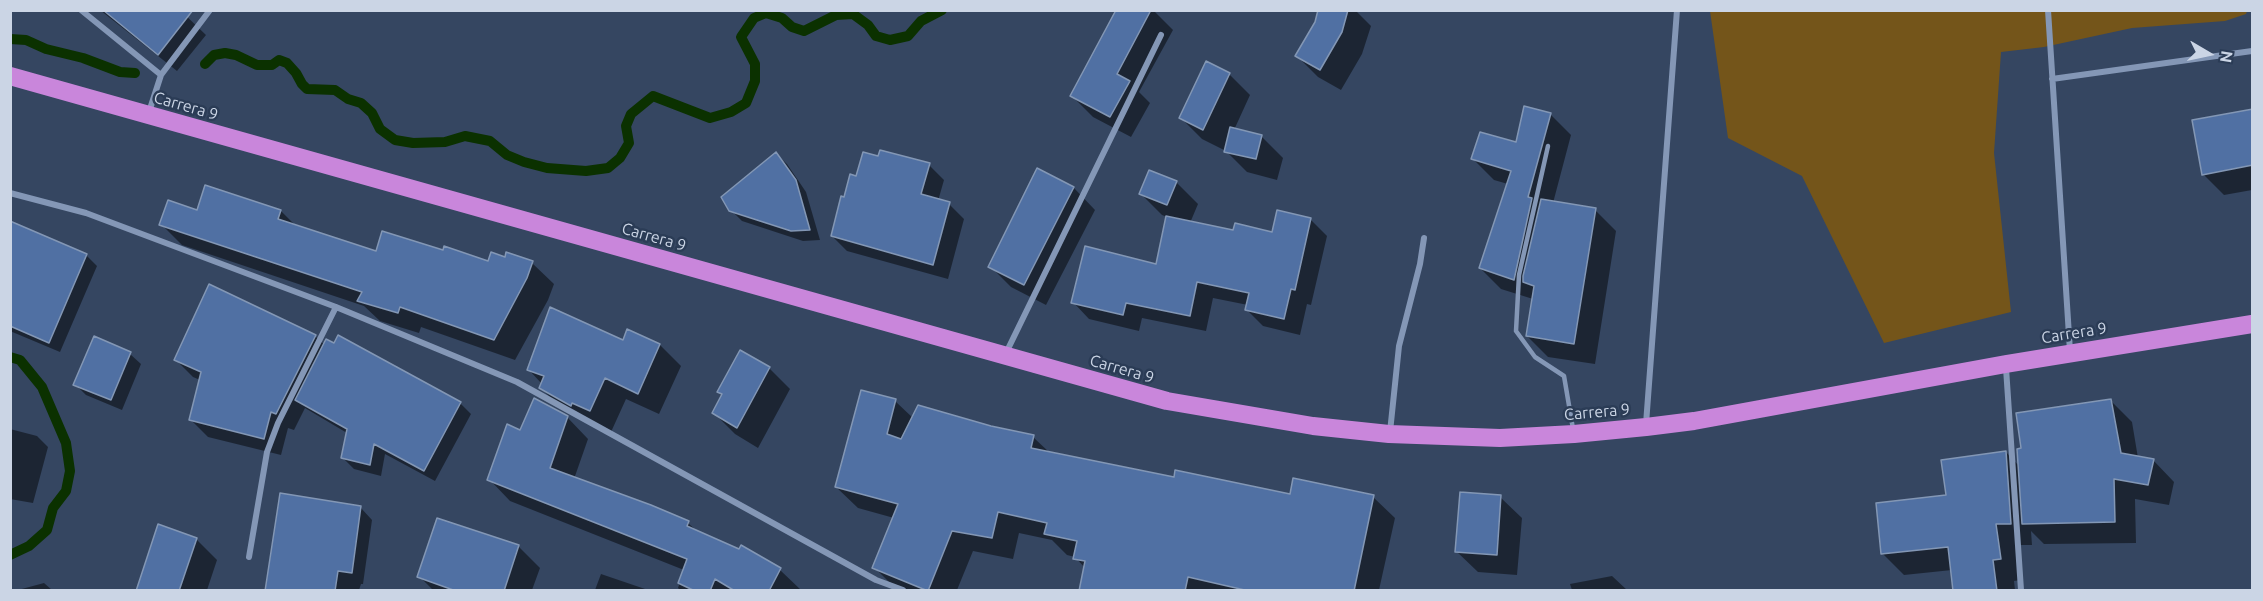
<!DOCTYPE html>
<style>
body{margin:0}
#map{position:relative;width:2263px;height:601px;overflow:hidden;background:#354661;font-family:Ubuntu,sans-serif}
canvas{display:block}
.frame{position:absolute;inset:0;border:12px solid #cbd5e5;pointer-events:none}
.north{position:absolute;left:2179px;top:24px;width:60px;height:60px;-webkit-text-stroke:4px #2b3c56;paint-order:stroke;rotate:99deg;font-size:16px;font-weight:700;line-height:24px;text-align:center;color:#cbd5e5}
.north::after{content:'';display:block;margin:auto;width:21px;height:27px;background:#cbd5e5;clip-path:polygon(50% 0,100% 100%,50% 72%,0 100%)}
</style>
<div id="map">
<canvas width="2263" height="601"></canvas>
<div class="frame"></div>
<div class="north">N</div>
</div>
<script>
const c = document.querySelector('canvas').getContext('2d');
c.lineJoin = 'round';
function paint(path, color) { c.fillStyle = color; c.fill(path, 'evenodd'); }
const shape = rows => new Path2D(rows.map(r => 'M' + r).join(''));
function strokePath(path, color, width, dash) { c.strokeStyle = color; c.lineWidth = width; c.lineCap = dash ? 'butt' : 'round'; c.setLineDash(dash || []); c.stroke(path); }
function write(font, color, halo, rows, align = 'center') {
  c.font = font + ' Ubuntu,sans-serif'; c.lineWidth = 5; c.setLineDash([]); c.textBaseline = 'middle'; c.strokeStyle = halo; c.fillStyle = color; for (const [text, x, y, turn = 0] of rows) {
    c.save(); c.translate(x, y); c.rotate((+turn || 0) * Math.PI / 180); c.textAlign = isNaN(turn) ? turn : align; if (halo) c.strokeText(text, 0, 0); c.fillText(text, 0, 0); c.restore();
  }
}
const green = shape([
 [1710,11,2247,11,2246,14,2225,21,2132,28,2044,47,2001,52,1994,153,2011,312,1884,343,1802,176,1728,138]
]);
const shadow = shape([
 [100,10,180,10,206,35,177,71],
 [1118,10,1153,10,1173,30,1139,92,1150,103,1131,137,1093,117,1072,96],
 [1319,10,1355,10,1371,26,1362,54,1341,90,1318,77,1297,56,1316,22],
 [1229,74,1250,95,1234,130,1262,137,1283,158,1277,180,1247,172,1226,151,1202,139,1181,118],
 [2252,110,2252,190,2224,195,2203,174],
 [1550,114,1571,135,1553,203,1595,210,1616,231,1595,364,1548,357,1527,336,1533,299,1501,289,1480,268,1508,184,1494,180,1473,159,1517,144],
 [776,154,787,164,806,192,820,240,803,241,742,221,731,210],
 [879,157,929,165,944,180,938,201,949,204,964,219,948,279,847,251,832,236,845,198,857,178],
 [1038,170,1074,188,1095,210,1046,305,1011,287,990,266],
 [1176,182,1198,204,1190,223,1234,232,1274,233,1278,212,1311,220,1327,236,1311,305,1307,304,1300,335,1263,326,1247,310,1248,305,1213,298,1206,331,1142,318,1139,331,1089,319,1073,302,1157,266,1167,217,1162,215,1141,194],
 [281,211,296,226,377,253,489,263,505,259,532,263,554,284,548,300,515,360,421,327,419,333,380,321,364,306,182,245,161,224,198,212],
 [10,223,86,255,97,266,60,352,10,331],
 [315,336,325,345,460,403,471,414,435,481,385,454,381,476,354,469,342,457,347,433,305,408,294,430,288,428,281,455,208,437,191,420,200,380,193,377,176,360],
 [95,338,130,354,141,364,122,410,86,395,75,384],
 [623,342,660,345,681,366,659,414,626,399,611,432,562,409,541,388,542,384,529,370],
 [769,368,790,389,758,448,735,434,714,413,723,396,719,392],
 [895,401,913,418,991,427,1033,437,1050,453,1175,479,1291,495,1373,497,1395,518,1379,590,1088,590,1085,568,1075,557,1067,555,1052,540,1019,533,1013,559,973,551,957,590,900,590,895,588,874,567,894,518,858,508,836,487],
 [2111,401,2132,422,2138,458,2153,460,2174,482,2169,505,2135,499,2136,543,2044,544,2031,531,2032,545,2016,545,2021,580,2014,581,2015,590,1954,590,1952,570,1904,575,1883,554,1948,496,2006,452,2019,466],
 [567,417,588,439,574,479,688,523,699,533,739,551,742,547,780,570,801,590,680,590,678,588,684,570,510,501,489,479,521,432],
 [10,429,37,436,48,447,33,503,10,499],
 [1500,497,1522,518,1517,575,1478,572,1456,551],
 [361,508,372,520,363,584,361,584,359,590,266,590],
 [438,520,519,547,540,568,532,590,433,590,419,576],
 [196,539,217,560,207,590,137,590],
 [601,574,648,590,595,590],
 [1612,576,1627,590,1572,590,1570,584],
 [44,583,52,590,18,590]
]);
const stream = shape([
 [10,39,26,40,46,49,83,58,120,72,135,73],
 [205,64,214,55,225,53,236,55,257,65,272,65,279,60,287,63,296,73,302,84,307,89,335,90,348,99,361,103,372,113,380,129,395,140,413,143,445,142,465,136,490,141,507,155,524,162,547,168,586,171,608,168,620,158,629,143,626,126,631,114,653,96,710,118,731,112,746,103,755,81,755,64,741,37,754,18,766,13,782,18,792,27,804,31,836,15,853,14,868,25,876,36,890,40,908,36,921,21,942,10],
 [10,357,20,360,42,387,66,443,70,471,66,491,53,508,47,530,29,546,10,555]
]);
const building = shape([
 [103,10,193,10,158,55,103,10],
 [1116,10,1151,10,1117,74,1130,81,1110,117,1070,96,1116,10],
 [1318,10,1348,10,1342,32,1320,70,1295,56,1315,22,1318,10],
 [1206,61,1230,73,1203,130,1179,118,1206,61],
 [1524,106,1551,113,1528,197,1532,198,1514,280,1479,268,1511,171,1471,159,1480,132,1516,142,1524,106],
 [2253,109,2253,165,2202,175,2192,120,2253,109],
 [1230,127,1262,135,1256,159,1224,152,1230,127],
 [880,150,930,163,921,194,950,202,933,265,831,236,841,196,844,197,850,174,856,176,863,152,878,156,880,150],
 [776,152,796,180,810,230,791,231,729,211,721,197,776,152],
 [1037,168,1074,187,1024,285,988,267,1037,168],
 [1149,170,1177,181,1167,205,1139,194,1149,170],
 [205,185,281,210,278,219,376,251,382,231,443,250,444,246,488,261,491,252,505,257,506,252,533,261,527,278,494,340,400,307,398,313,357,301,362,292,159,225,168,200,197,210,205,185],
 [1541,199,1596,208,1574,344,1526,336,1534,286,1523,282,1523,276,1541,199],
 [1277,210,1311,218,1295,290,1291,289,1284,319,1245,310,1249,293,1197,282,1190,316,1126,303,1123,315,1071,303,1085,246,1156,264,1166,216,1233,230,1235,223,1272,232,1277,210],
 [10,221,87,254,49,343,10,326,10,221],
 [209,284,316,335,276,414,271,412,264,439,189,420,201,372,174,360,209,284],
 [550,307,623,340,627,329,660,344,638,394,605,378,590,411,572,403,571,406,539,388,544,376,527,370,550,307],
 [338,335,461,402,424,471,374,444,370,465,341,458,347,429,295,400,326,339,334,343,338,335],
 [94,336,131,352,111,400,73,385,94,336],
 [740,350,770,367,737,428,712,413,722,394,717,392,740,350],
 [861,390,896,399,887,434,901,439,918,405,991,426,1034,435,1031,448,1174,477,1175,470,1290,494,1293,478,1374,495,1354,591,1249,591,1188,577,1185,591,1079,591,1085,561,1073,559,1077,541,1044,534,1047,523,998,512,992,538,952,531,928,591,872,568,898,504,835,487,861,390],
 [534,398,568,416,550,468,651,505,689,521,687,526,739,549,741,545,781,568,769,591,735,591,715,579,710,591,695,591,678,583,687,559,487,480,507,424,520,430,534,398],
 [2111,399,2121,453,2154,459,2148,485,2114,479,2115,522,2022,524,2017,449,2021,448,2016,413,2111,399],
 [2006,451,2011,524,1996,524,2001,559,1993,560,1997,591,1953,591,1948,547,1881,554,1876,503,1946,495,1941,460,2006,451],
 [1460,492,1501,495,1497,555,1455,552,1460,492],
 [280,493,361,506,352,573,338,571,335,591,265,591,280,493],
 [437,518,519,545,504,591,456,591,417,577,437,518],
 [158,524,197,538,179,591,136,591,158,524]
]);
const lane = shape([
 [1548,146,1519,275,1516,331,1535,357,1564,376,1573,429]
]);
const street = shape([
 [81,10,161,75],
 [2048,10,2070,351],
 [2052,79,2252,51],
 [149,112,161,75,210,10],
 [10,193,86,213,336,307,517,382,876,580,903,590],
 [1006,353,1161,35],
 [2006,368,2021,590],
 [1646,424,1677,10],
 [1390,432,1399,346,1420,264,1424,238],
 [249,557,267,452,278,423,336,307]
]);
const highway = shape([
 [10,76,1167,401,1313,426,1389,434,1500,438,1574,434,1646,427,1694,421,2006,364,2252,324]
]);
const streetNames = [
 ["Carrera 9",186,106,16],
 ["Carrera 9",654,237,16],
 ["Carrera 9",2074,333,-9],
 ["Carrera 9",1122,369,16],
 ["Carrera 9",1597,412,-5]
];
paint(green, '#74551a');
paint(shadow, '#0007');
strokePath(stream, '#0b3100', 10);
paint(building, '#5070a3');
strokePath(building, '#8397b5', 1.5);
strokePath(lane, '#8497b6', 4.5);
strokePath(street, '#8497b6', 6);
strokePath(highway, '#c986db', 18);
write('16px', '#cbd5e5', '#2b3c56', streetNames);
</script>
